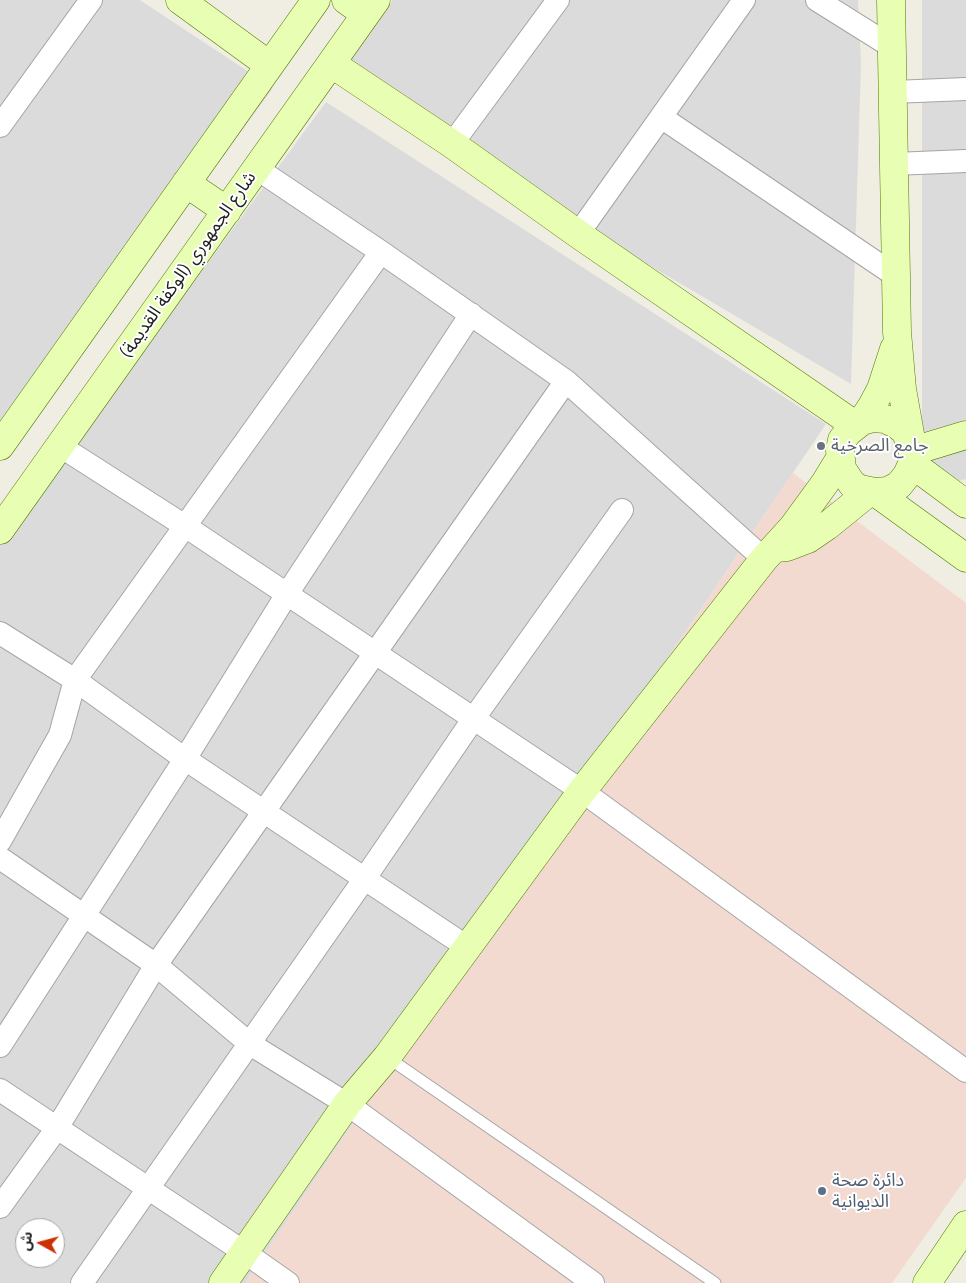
<!DOCTYPE html>
<meta charset="utf-8">
<style>
body{margin:0}
#map{position:relative;width:966px;height:1283px;overflow:hidden;background:#f0eee3;font-family:"IBM Plex Sans","Noto Sans Arabic",sans-serif}
canvas{display:block}
.north{position:absolute;left:15px;top:1218px;width:50px;height:50px;box-sizing:border-box;background:#fff;border:1px solid #a5a5a5;border-radius:50%;rotate:277deg;font-size:14px;font-weight:700;line-height:20px;text-align:center;color:#1e1e1e}
.north::after{content:'';display:block;margin:auto;width:18px;height:22px;background:#cb3000;clip-path:polygon(50% 0,100% 100%,50% 72%,0 100%)}
</style>
<div id="map">
<canvas width="966" height="1283"></canvas>
<div class="north">ش</div>
</div>
<script>
const c = document.querySelector('canvas').getContext('2d');
c.lineJoin = 'round';
function paint(path, color) { c.fillStyle = color; c.fill(path, 'evenodd'); }
const shape = rows => new Path2D(rows.map(r => 'M' + r).join(''));
function strokePath(path, color, width, dash) { c.strokeStyle = color; c.lineWidth = width; c.lineCap = dash ? 'butt' : 'round'; c.setLineDash(dash || []); c.stroke(path); }
function write(font, color, halo, rows, align = 'center') {
  c.font = font + ' "IBM Plex Sans","Noto Sans Arabic",sans-serif'; c.lineWidth = 4; c.setLineDash([]); c.textBaseline = 'middle'; c.strokeStyle = halo; c.fillStyle = color; for (const [text, x, y, turn = 0] of rows) {
    c.save(); c.translate(x, y); c.rotate((+turn || 0) * Math.PI / 180); c.textAlign = isNaN(turn) ? turn : align; if (halo) c.strokeText(text, 0, 0); c.fillText(text, 0, 0); c.restore();
  }
}
const residential = shape([
 [0,0,140,0,273,88,0,458],
 [393,0,858,0,861,64,851,384,333,79],
 [922,0,966,0,966,479,922,491],
 [326,102,826,424,245,1283,0,1283,0,546],
 [25,1228,55,1228,55,1258,25,1258]
]);
const commercial = shape([
 [793,473,966,603,966,1178,892,1283,245,1283]
]);
const lane = shape([
 [387,1057,715,1283]
]);
const street = shape([
 [817,0,892,47],
 [893,92,966,89],
 [661,117,896,276],
 [0,126,91,0],
 [452,144,558,0],
 [894,164,966,161],
 [256,168,381,252,566,381,764,559],
 [578,234,744,0],
 [60,446,185,526,582,791,966,1071],
 [0,633,75,680,185,759,467,947],
 [0,841,60,735,75,680,381,252],
 [0,858,156,965,250,1044,347,1104,593,1283],
 [0,1046,185,759,287,594,471,314],
 [0,1090,244,1252,288,1283],
 [0,1207,57,1128,156,965,566,381],
 [82,1283,365,878,474,718,622,510]
]);
const secondary = shape([
 [180,0,269,65],
 [346,0,366,14],
 [891,0,897,332,902,389,913,451,912,464,907,475,899,485,888,491,875,492,860,489,852,484,842,469,840,450,842,440,848,432,862,421,873,418,885,419,896,424,905,431,910,442],
 [332,64,452,144,578,234,855,425],
 [186,183,227,211],
 [862,421,872,406,881,389,894,349],
 [0,446,316,0],
 [913,451,966,435],
 [912,464,966,504],
 [875,492,966,558],
 [0,530,376,0],
 [776,548,787,547,808,539,827,526,869,492],
 [223,1283,347,1104,387,1057,582,791,764,559,793,527,825,483,839,460],
 [927,1283,966,1225]
]);
const markers = [
 [821,446,5,"#6b7280"],
 [822,1191,5,"#5c6f8a"]
];
const streetNames = [
 ["شارع الجمهوري (الوكفة القديمة)",188,265,-55]
];
const worshipNames = [
 ["جامع الصرخية",831,446]
];
const serviceNames = [
 ["دائرة صحة",832,1181],
 ["الديوانية",832,1202]
];
paint(residential, '#dcdbdb');
paint(commercial, '#f2dad0');
strokePath(lane, '#a5a5a5', 13);
strokePath(street, '#a5a5a5', 24);
strokePath(secondary, '#507900', 29);
strokePath(lane, '#fff', 11);
strokePath(street, '#fff', 22);
strokePath(secondary, '#e8feb2', 28);
for (const [x, y, r, color] of markers) { const dot = new Path2D(); dot.arc(x, y, r, 0, 2 * Math.PI); c.fillStyle = color; c.fill(dot); strokePath(dot, '#fff', 2); }
write('18px', '#1e1e1e', '#fff', streetNames);
write('18px', '#5b616d', '#fff', worshipNames, 'left');
write('18px', '#4e5e75', '#fff', serviceNames, 'left');
</script>
